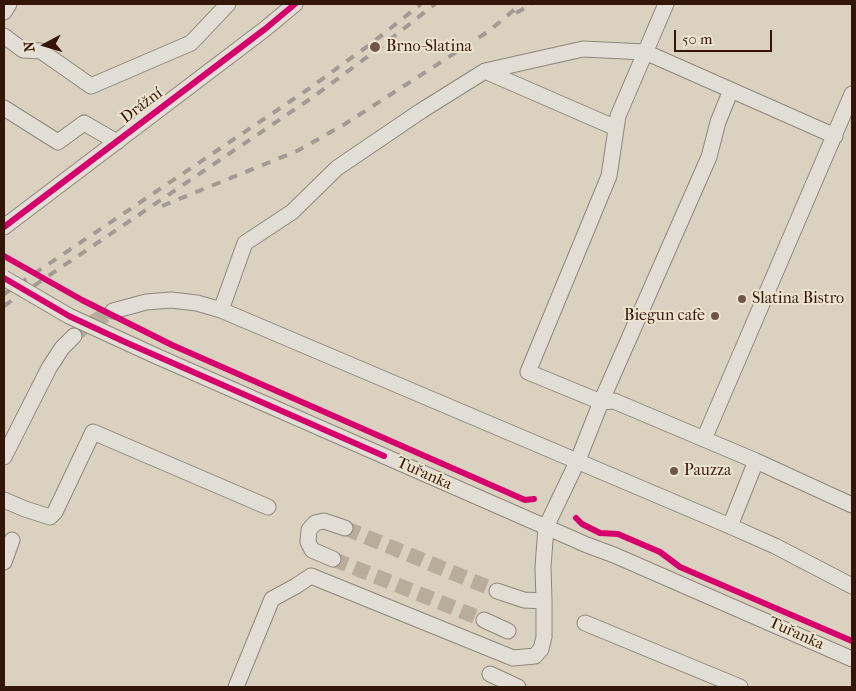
<!DOCTYPE html>
<meta charset="utf-8">
<style>
body{margin:0}
#map{position:relative;width:856px;height:691px;overflow:hidden;background:#dad1c0;font-family:"IM FELL French Canon",serif}
canvas{display:block}
.frame{position:absolute;inset:0;border:5px solid #341609;pointer-events:none}
.north{position:absolute;left:20px;top:20px;width:50px;height:50px;-webkit-text-stroke:4px #ede4cf;paint-order:stroke;rotate:264deg;font-size:14px;font-weight:700;line-height:20px;text-align:center;color:#341609}
.north::after{content:'';display:block;margin:auto;width:18px;height:22px;background:#341609;clip-path:polygon(50% 0,100% 100%,50% 72%,0 100%)}
.scale{position:absolute;left:674px;top:30px;width:98px;height:22px;box-sizing:border-box;border:2px solid #341609;border-top:0;padding-left:6px;font-size:15px;line-height:18px;white-space:nowrap;color:#341609;-webkit-text-stroke:4px #ede4cf;paint-order:stroke}
</style>
<div id="map">
<canvas width="856" height="691"></canvas>
<div class="frame"></div>
<div class="north">N</div>
<div class="scale">50 m</div>
</div>
<script>
const c = document.querySelector('canvas').getContext('2d');
c.lineJoin = 'round';
const shape = rows => new Path2D(rows.map(r => 'M' + r).join(''));
function strokePath(path, color, width, dash) { c.strokeStyle = color; c.lineWidth = width; c.lineCap = dash ? 'butt' : 'round'; c.setLineDash(dash || []); c.stroke(path); }
function write(font, color, halo, rows, align = 'center') {
  c.font = font + ' "IM FELL French Canon",serif'; c.lineWidth = 4; c.setLineDash([]); c.textBaseline = 'middle'; c.strokeStyle = halo; c.fillStyle = color; for (const [text, x, y, turn = 0] of rows) {
    c.save(); c.translate(x, y); c.rotate((+turn || 0) * Math.PI / 180); c.textAlign = isNaN(turn) ? turn : align; if (halo) c.strokeText(text, 0, 0); c.fillText(text, 0, 0); c.restore();
  }
}
const minorTunnel = shape([
 [74,336,84,327,113,311],
 [345,528,497,591],
 [333,559,484,620]
]);
const minor = shape([
 [666,4,618,116,609,176,528,372,601,402,614,401,756,461,852,505],
 [4,12,9,4],
 [4,36,23,50,41,51,91,86,191,43,228,4],
 [485,71,616,128],
 [4,108,58,142,84,123,117,142],
 [4,227,265,29,295,4],
 [221,310,245,243,292,212,337,168,421,111,485,71,583,49,645,52,835,136],
 [113,311,146,302,171,300,197,303,221,310,730,526,775,546,852,586],
 [156,356,587,545,614,555,852,659],
 [704,439,852,94],
 [4,457,49,368,62,348,74,336],
 [4,500,25,509,50,517,55,512,93,432,268,507],
 [730,526,756,461],
 [333,559,312,550,308,542,309,530,315,523,324,521,345,528],
 [4,562,12,540],
 [497,591,524,600,544,601,543,567,546,527,578,460,601,402,709,157,718,122,731,90],
 [484,620,508,631],
 [585,623,740,687],
 [490,674,518,687],
 [236,687,272,599,296,586,311,576,513,658,535,656,541,649,544,637,544,601]
]);
const rail = shape([
 [516,13,532,4],
 [162,206,297,151,345,124,489,31,521,4],
 [4,294,307,90,372,43,421,4],
 [4,306,313,97,378,49,435,4]
]);
const minorBridge = shape([
 [4,278,69,316,156,356]
]);
const cycleway = shape([
 [4,227,265,29,295,4],
 [4,256,82,300,172,345,525,500,534,499],
 [4,278,69,316,125,342,384,456],
 [576,518,582,524,600,533,618,534,660,552,680,567,852,641]
]);
const markers = [
 [375,47,6,"#6e5749"],
 [742,299,5,"#6e5749"],
 [715,316,5,"#6e5749"],
 [674,471,5,"#6e5749"]
];
const poiNames = [
 ["Brno-Slatina",386,47],
 ["Slatina Bistro",752,299],
 ["Biegun cafe",705,316,"right"],
 ["Pauzza",684,471]
];
const streetNames = [
 ["Drážní",142,106,-37],
 ["Tuřanka",424,474,24],
 ["Tuřanka",796,634,24]
];
strokePath(minorTunnel, '#b9ac9b', 15, [15, 8]);
strokePath(minor, '#8f867b', 17);
strokePath(minor, '#e2ded5', 15);
strokePath(rail, '#a29b93', 4, [9, 9]);
strokePath(minorBridge, '#8f867b', 17, []);
strokePath(minorBridge, '#e2ded5', 15);
strokePath(cycleway, '#d6006c', 6);
for (const [x, y, r, color] of markers) { const dot = new Path2D(); dot.arc(x, y, r, 0, 2 * Math.PI); c.fillStyle = color; c.fill(dot); strokePath(dot, '#ede4cf', 2); }
write('16px', '#341609', '#ede4cf', poiNames, 'left');
write('16px', '#341609', '#ede4cf', streetNames);
</script>
